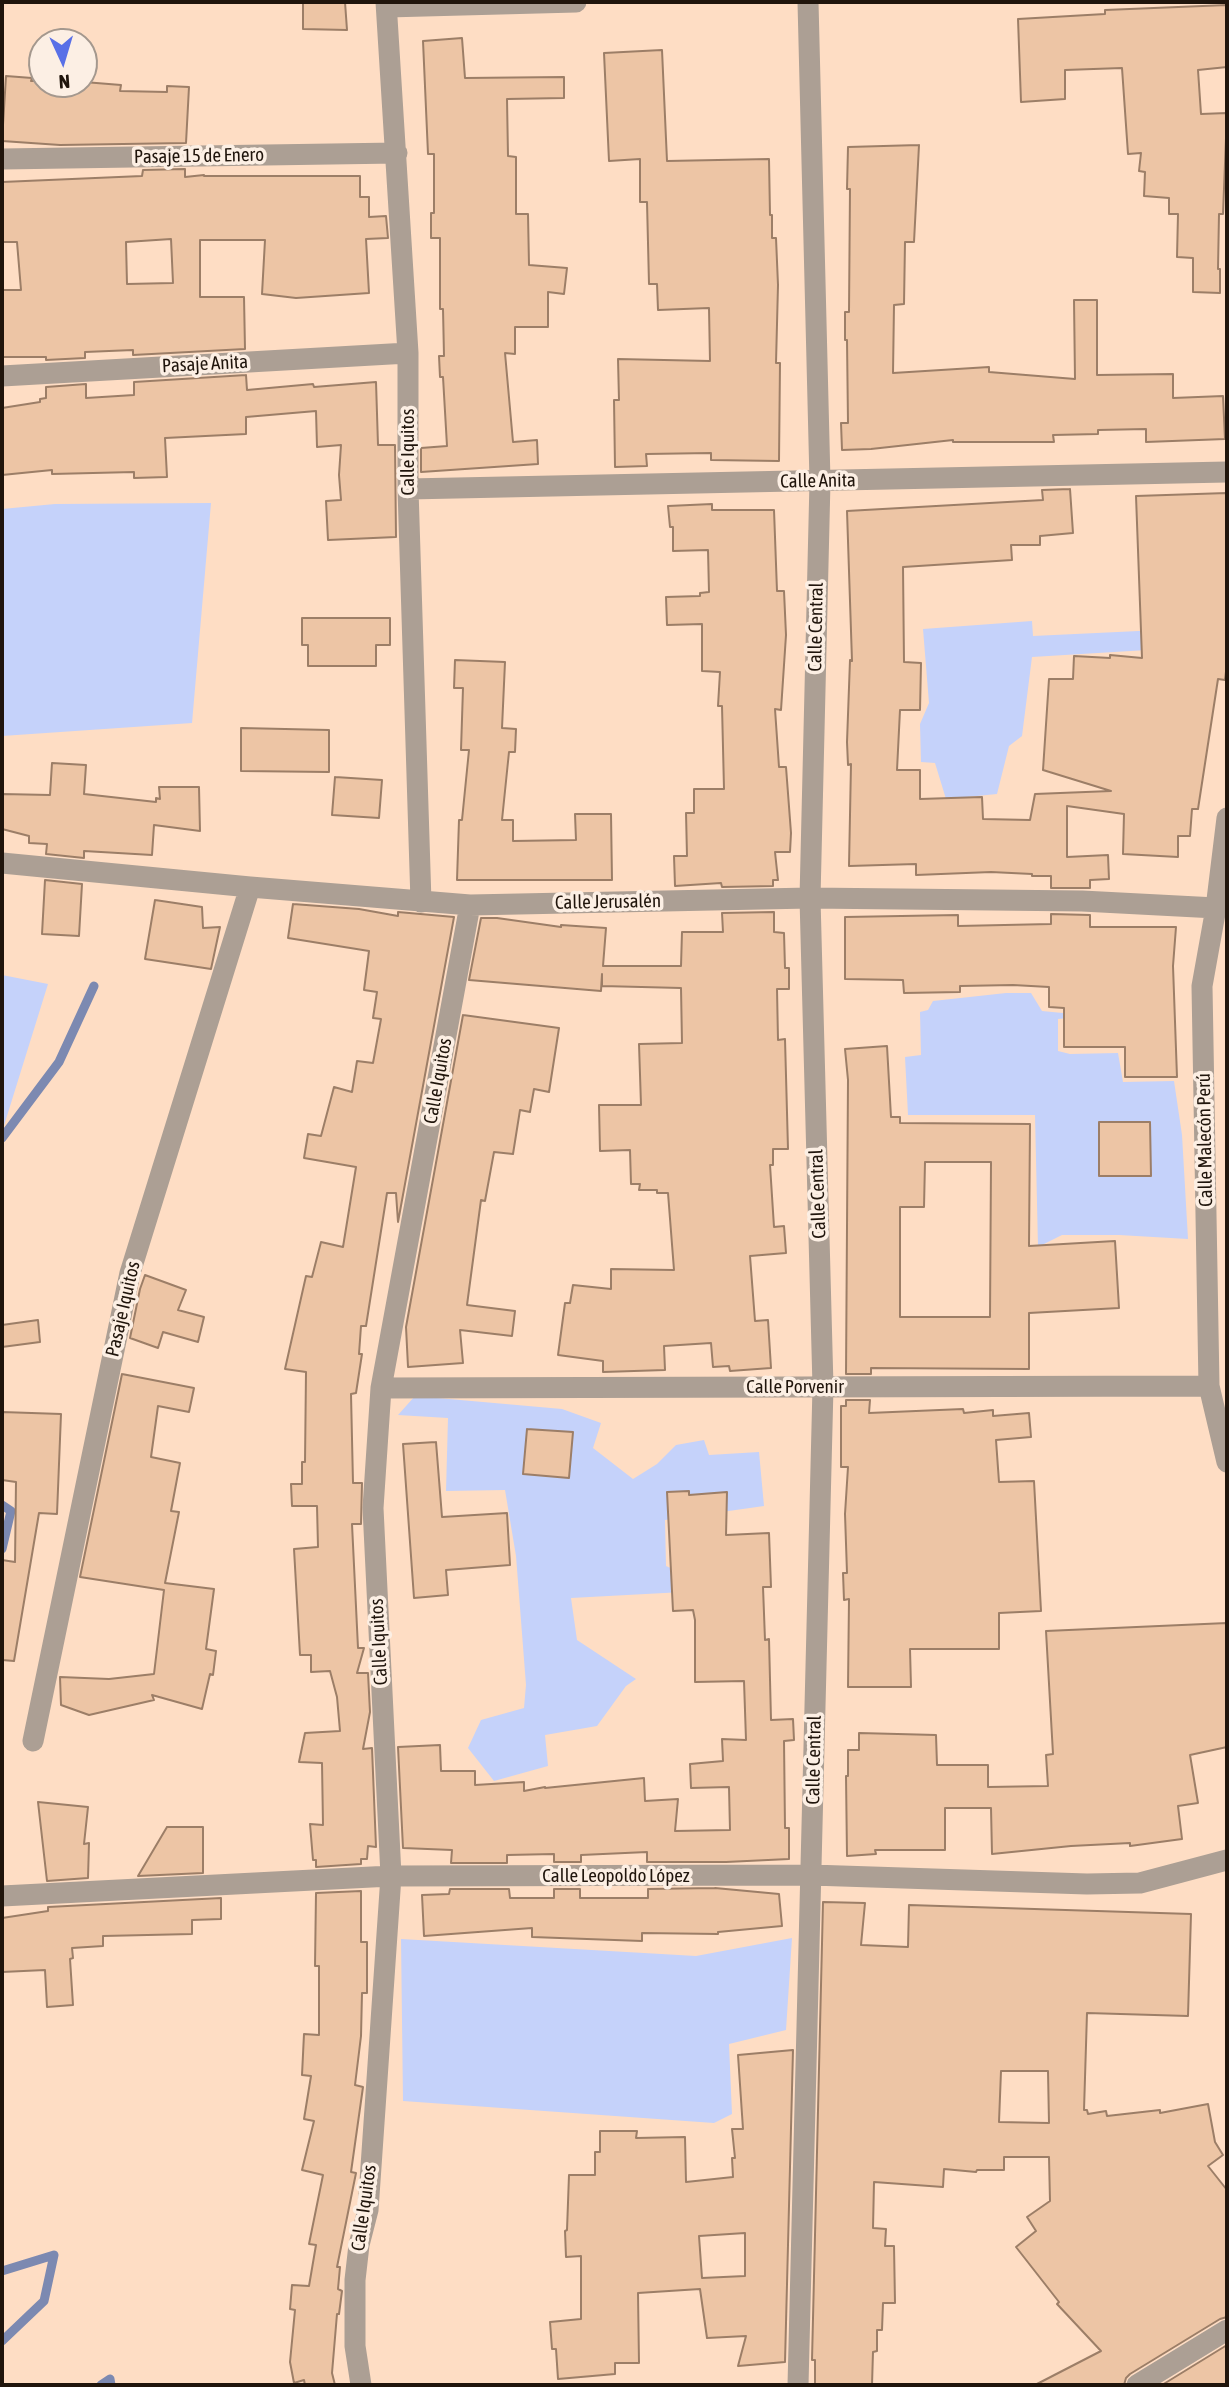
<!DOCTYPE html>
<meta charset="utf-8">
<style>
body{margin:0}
#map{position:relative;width:1229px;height:2387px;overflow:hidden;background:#feddc4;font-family:"Asap Condensed",sans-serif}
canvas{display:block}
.frame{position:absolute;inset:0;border:4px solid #20150c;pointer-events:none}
.north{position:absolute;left:28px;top:28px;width:70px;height:70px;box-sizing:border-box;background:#fcefe4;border:2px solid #a4988e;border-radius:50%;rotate:176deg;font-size:19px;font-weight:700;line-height:28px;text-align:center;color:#20150c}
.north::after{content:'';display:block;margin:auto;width:24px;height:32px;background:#5970e7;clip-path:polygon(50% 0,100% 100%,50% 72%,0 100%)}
</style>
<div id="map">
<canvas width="1229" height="2387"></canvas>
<div class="frame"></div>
<div class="north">N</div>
</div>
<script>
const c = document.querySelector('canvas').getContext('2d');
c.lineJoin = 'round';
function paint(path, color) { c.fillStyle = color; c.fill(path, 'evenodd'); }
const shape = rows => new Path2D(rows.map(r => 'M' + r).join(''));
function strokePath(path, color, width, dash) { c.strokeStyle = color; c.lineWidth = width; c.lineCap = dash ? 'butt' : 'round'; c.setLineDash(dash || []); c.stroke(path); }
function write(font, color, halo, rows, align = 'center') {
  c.font = font + ' "Asap Condensed",sans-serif'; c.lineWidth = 7; c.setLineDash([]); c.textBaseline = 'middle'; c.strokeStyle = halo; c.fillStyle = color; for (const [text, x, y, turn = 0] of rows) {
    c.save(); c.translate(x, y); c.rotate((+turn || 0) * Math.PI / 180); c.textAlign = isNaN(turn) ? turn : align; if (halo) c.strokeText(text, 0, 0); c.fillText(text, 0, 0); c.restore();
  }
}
const green = shape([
 [211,503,192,723,2,736,2,509,55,504],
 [1032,621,1033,636,1181,629,1180,648,1032,657,1022,736,1009,746,997,794,946,799,935,763,921,762,920,724,929,703,923,629],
 [2,975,48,984,2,1132],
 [1006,993,1031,993,1042,1011,1073,1014,1119,1013,1058,1019,1058,1051,1070,1054,1118,1053,1123,1082,1174,1081,1182,1135,1188,1239,1119,1235,1062,1235,1038,1247,1035,1115,908,1115,905,1057,921,1055,920,1012,928,1010,933,1001],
 [415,1396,562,1409,601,1423,593,1448,633,1479,657,1464,676,1445,704,1440,709,1455,759,1452,764,1506,665,1520,666,1566,682,1573,683,1592,571,1598,577,1640,636,1679,626,1686,597,1726,545,1735,548,1766,494,1781,468,1748,481,1720,524,1708,526,1685,516,1556,505,1490,446,1491,448,1418,398,1415],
 [792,1938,786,2030,729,2044,732,2114,714,2123,403,2101,401,1939,696,1956]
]);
const stream = shape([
 [2,1138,59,1062,94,986],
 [2,1505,11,1511,2,1549],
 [2,2271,54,2255,44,2301,2,2341],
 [101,2385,110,2379,111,2385]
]);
const building = shape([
 [303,2,345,2,347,30,303,29,303,2],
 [1227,5,1227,67,1198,70,1201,114,1227,113,1223,214,1219,214,1218,269,1220,269,1220,293,1193,292,1193,258,1177,257,1178,214,1169,214,1169,198,1144,196,1145,172,1139,171,1141,153,1128,154,1122,68,1065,70,1065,99,1021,102,1018,19,1105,14,1105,10,1227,5],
 [462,38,465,78,564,77,564,98,507,99,508,156,516,157,516,214,528,214,529,265,567,268,564,294,548,292,548,327,515,327,515,354,505,353,513,442,537,440,538,464,421,472,421,448,447,446,443,377,440,377,439,356,444,356,443,309,440,309,440,238,431,238,431,213,434,213,434,154,428,154,423,41,462,38],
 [662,50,667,161,769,159,770,215,772,215,772,238,776,238,778,285,776,363,780,363,779,461,711,460,711,453,646,454,647,466,615,467,614,400,619,400,618,359,710,361,709,308,658,310,657,284,649,284,647,202,640,202,640,159,609,161,604,53,662,50],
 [6,76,32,78,31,81,42,81,42,84,84,84,84,82,121,85,120,91,167,92,167,86,189,87,186,143,60,145,2,141,6,76],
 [919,145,914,242,905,242,904,304,894,305,893,373,989,367,989,372,1075,379,1074,300,1097,300,1097,375,1173,374,1173,398,1223,396,1225,439,1146,442,1146,429,1098,430,1098,434,1053,435,1054,442,953,442,953,440,871,449,842,450,841,423,848,423,847,340,845,340,845,312,849,312,850,189,847,189,848,147,919,145],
 [185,169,185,177,204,175,204,176,360,176,360,197,369,197,369,217,386,216,388,238,366,239,369,293,296,298,262,294,265,240,200,240,200,297,244,297,245,349,133,355,133,350,85,352,85,358,46,360,46,357,2,357,2,290,21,290,17,242,2,242,2,182,142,176,143,170,185,169],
 [171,239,173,283,127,284,126,242,171,239],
 [246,375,247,390,313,384,314,387,376,382,378,445,395,445,396,537,328,540,326,501,341,500,339,475,341,445,317,447,316,411,246,417,246,434,165,438,167,477,134,478,134,472,52,474,52,470,2,475,2,408,40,402,40,399,46,398,46,387,86,384,86,398,134,395,134,382,246,375],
 [1070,489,1073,533,1040,536,1040,545,1011,545,1012,560,903,567,904,662,921,663,920,710,900,710,897,770,920,770,920,799,982,797,983,819,1030,820,1035,794,1111,791,1043,770,1049,679,1073,679,1074,656,1110,658,1110,655,1142,658,1136,496,1227,493,1227,663,1225,680,1218,679,1198,809,1192,809,1190,836,1178,836,1178,857,1123,854,1124,814,1067,806,1067,857,1108,855,1109,879,1090,880,1090,888,1051,888,1051,876,1032,876,1032,874,991,872,916,875,916,864,849,866,851,764,848,765,847,742,850,660,852,661,847,511,1043,500,1042,490,1070,489],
 [712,504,712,510,774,510,777,591,784,591,786,635,781,710,775,709,779,767,786,767,791,833,790,852,775,852,778,880,773,880,773,886,722,887,721,883,675,886,674,856,687,856,686,813,694,813,694,789,724,789,722,706,718,706,720,672,702,671,702,624,667,625,666,597,700,596,700,593,709,592,708,550,673,551,673,527,670,527,668,506,712,504],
 [302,618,390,618,390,645,376,645,376,666,308,666,308,645,302,645,302,618],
 [455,660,505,662,502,728,516,729,515,752,509,752,502,820,513,820,513,841,576,840,575,814,611,814,612,880,457,880,459,820,462,820,469,750,461,750,463,688,454,688,455,660],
 [241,728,329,730,329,772,241,771,241,728],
 [52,763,86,765,84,794,156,802,156,798,160,799,159,787,199,787,200,831,154,825,152,855,84,851,84,858,46,854,47,844,29,843,29,836,2,829,2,794,50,795,52,763],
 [335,777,382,780,379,818,332,815,335,777],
 [45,880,82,884,79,936,42,934,45,880],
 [155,900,202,907,203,928,220,927,211,969,145,959,155,900],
 [293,904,359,909,398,916,398,912,454,917,398,1222,396,1193,387,1193,366,1326,361,1326,359,1354,362,1354,356,1393,351,1394,353,1483,362,1483,361,1524,352,1524,358,1648,364,1648,357,1673,368,1673,370,1712,363,1749,372,1748,376,1847,368,1846,367,1859,361,1859,361,1864,316,1867,316,1860,313,1860,310,1824,323,1825,322,1763,299,1762,305,1733,340,1731,337,1697,330,1671,311,1672,311,1655,300,1655,294,1549,318,1547,317,1506,292,1506,291,1484,302,1484,302,1462,305,1462,306,1372,285,1369,306,1276,312,1277,321,1242,343,1247,356,1167,304,1158,308,1134,321,1136,334,1087,352,1092,357,1061,373,1063,381,1019,373,1018,377,992,364,990,369,951,288,938,293,904],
 [774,912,774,932,784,933,785,968,789,968,789,989,777,989,778,1040,785,1039,788,1149,773,1149,773,1165,770,1165,774,1227,784,1226,786,1253,750,1256,755,1321,768,1320,771,1368,730,1371,729,1366,713,1367,711,1343,664,1346,665,1370,603,1372,603,1361,558,1355,565,1303,570,1303,573,1285,611,1289,611,1269,674,1270,668,1193,657,1193,657,1190,639,1190,640,1184,631,1184,630,1150,600,1151,599,1105,641,1105,639,1044,682,1043,681,988,602,986,602,974,601,991,469,980,481,918,497,918,561,927,561,925,606,928,603,966,681,966,682,932,723,932,722,913,774,912],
 [1051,914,1090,915,1090,927,1176,927,1173,966,1177,1077,1125,1077,1125,1047,1064,1047,1064,1008,1049,1007,1049,987,1013,985,960,986,960,992,904,993,903,980,845,979,845,917,958,915,958,926,1051,924,1051,914],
 [463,1015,559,1028,549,1092,534,1089,530,1112,520,1110,513,1154,494,1152,485,1201,481,1200,467,1305,515,1311,512,1336,460,1330,463,1363,408,1367,406,1327,463,1015],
 [887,1046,891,1117,900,1117,900,1123,1030,1124,1029,1246,1115,1241,1119,1308,1029,1313,1029,1369,871,1368,871,1374,846,1374,848,1080,845,1049,887,1046],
 [925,1162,991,1162,990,1317,900,1317,900,1207,924,1207,925,1162],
 [1099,1122,1150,1122,1151,1176,1099,1176,1099,1122],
 [145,1275,186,1290,178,1310,204,1317,198,1342,163,1332,158,1348,130,1338,140,1289,145,1275],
 [38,1320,40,1342,2,1347,2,1325,38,1320],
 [122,1374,194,1388,189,1412,158,1406,151,1457,180,1463,171,1511,179,1512,165,1583,214,1589,206,1649,216,1651,213,1675,210,1674,202,1709,152,1695,154,1700,89,1715,61,1705,60,1677,109,1679,154,1674,164,1590,80,1577,122,1374],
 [846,1400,870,1400,869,1413,963,1409,964,1413,993,1410,993,1416,1029,1413,1031,1437,996,1440,999,1482,1034,1481,1041,1611,999,1613,999,1649,910,1649,911,1687,848,1687,849,1599,844,1600,843,1573,847,1573,845,1514,848,1467,841,1467,841,1406,846,1406,846,1400],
 [2,1412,61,1414,57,1514,39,1513,14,1661,2,1660,2,1560,15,1562,16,1482,2,1480,2,1412],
 [527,1429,573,1432,569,1478,523,1474,527,1429],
 [436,1442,442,1517,507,1513,510,1565,446,1570,448,1595,414,1598,403,1444,436,1442],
 [689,1491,689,1495,727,1492,726,1535,769,1533,771,1587,763,1587,765,1640,769,1639,771,1720,793,1719,794,1740,784,1741,785,1828,789,1828,789,1859,726,1862,647,1862,647,1852,581,1855,581,1862,554,1862,554,1854,507,1855,507,1863,451,1863,452,1850,403,1848,398,1747,440,1745,441,1771,475,1771,475,1785,524,1782,524,1791,545,1787,545,1788,644,1778,645,1801,678,1799,675,1831,730,1830,729,1787,691,1788,690,1764,723,1761,722,1739,746,1740,744,1681,695,1682,695,1620,693,1610,673,1611,667,1492,689,1491],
 [1227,1623,1227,1747,1190,1755,1198,1803,1178,1806,1182,1839,1130,1846,1130,1843,1071,1846,992,1854,991,1808,945,1808,945,1850,875,1850,876,1854,847,1856,846,1776,848,1776,848,1750,859,1750,859,1733,936,1735,937,1765,988,1765,988,1787,1048,1786,1046,1755,1053,1754,1046,1631,1227,1623],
 [38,1802,88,1807,84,1844,89,1843,88,1878,47,1881,38,1802],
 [167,1827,203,1827,203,1873,138,1876,167,1827],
 [715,1888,779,1894,782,1926,718,1932,718,1934,642,1933,642,1941,532,1937,532,1928,424,1936,422,1895,449,1894,450,1889,509,1889,510,1898,554,1898,554,1889,580,1889,580,1898,648,1898,648,1889,715,1888],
 [361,1891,361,1942,367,1942,367,1993,362,1993,361,2036,355,2085,363,2087,351,2172,356,2173,337,2267,340,2267,338,2289,342,2291,339,2314,337,2314,332,2373,335,2385,305,2385,304,2380,294,2383,290,2362,295,2310,290,2309,292,2285,309,2286,316,2245,309,2244,323,2175,302,2170,314,2121,304,2119,311,2076,302,2075,304,2034,319,2035,319,1966,315,1966,316,1893,361,1891],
 [221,1898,221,1919,192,1920,192,1934,103,1936,103,1946,72,1948,73,1958,70,1959,73,2005,47,2007,45,1970,2,1972,2,1918,48,1911,48,1907,221,1898],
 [823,1902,865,1903,861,1945,908,1947,909,1905,1191,1914,1188,2016,1087,2013,1084,2110,1087,2110,1088,2114,1106,2111,1107,2116,1160,2110,1160,2113,1208,2104,1215,2142,1223,2155,1208,2166,1227,2190,1227,2317,1220,2319,1130,2374,1126,2378,1124,2385,1035,2385,1101,2351,1057,2304,1059,2302,1016,2247,1036,2231,1027,2217,1050,2201,1049,2157,1004,2157,1004,2170,977,2170,976,2172,944,2169,943,2187,874,2182,873,2228,886,2229,885,2246,894,2246,895,2303,883,2303,882,2330,877,2330,877,2351,873,2352,872,2385,815,2385,815,2360,812,2360,823,1902],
 [1001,2071,1048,2071,1049,2123,999,2122,1001,2071],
 [793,2050,785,2362,738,2366,746,2336,707,2338,700,2289,638,2293,639,2363,615,2363,615,2374,558,2379,556,2349,552,2349,550,2322,581,2319,581,2256,566,2257,565,2231,567,2230,569,2175,595,2175,595,2152,600,2152,600,2131,637,2131,636,2138,685,2137,686,2182,733,2177,732,2158,735,2158,732,2129,743,2129,738,2055,793,2050],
 [745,2233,745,2276,702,2278,699,2236,745,2233],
 [1227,2345,1227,2385,1162,2385,1227,2345]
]);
const minor = shape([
 [386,2,408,353,408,489,421,902],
 [387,7,576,2],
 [2,159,397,153],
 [2,376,408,353],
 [408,489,1227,472],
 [1227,818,1216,908,1202,986,1209,1386,1227,1462],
 [2,863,250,887,470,905,810,898,1082,901,1216,908],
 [381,1388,1209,1386],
 [33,1741,130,1273,250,887],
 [2,1896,391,1876,811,1875,1087,1884,1140,1883,1227,1860],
 [361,2385,355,2346,355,2280,359,2245,368,2210,391,1876,373,1508,381,1388,470,905],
 [798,2385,823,1387,810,898,820,481,808,2],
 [1137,2385,1227,2330]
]);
const streetNames = [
 ["Pasaje 15 de Enero",199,156,-1],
 ["Pasaje Anita",205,364,-3],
 ["Calle Iquitos",408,452,-90],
 ["Calle Anita",818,481,-1],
 ["Calle Central",816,627,-89],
 ["Calle Jerusalén",608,902,-1],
 ["Calle Iquitos",438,1081,-80],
 ["Calle Malecón Perú",1205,1140,-91],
 ["Calle Central",818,1194,-92],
 ["Pasaje Iquitos",123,1309,-77],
 ["Calle Porvenir",795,1387],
 ["Calle Iquitos",379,1642,-93],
 ["Calle Central",814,1760,-89],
 ["Calle Leopoldo López",616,1876],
 ["Calle Iquitos",364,2208,-82]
];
paint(green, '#c5d2fa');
strokePath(stream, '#7c89b1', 9);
paint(building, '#edc5a5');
strokePath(building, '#9c7e67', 2);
strokePath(minor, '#ac9f94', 21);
write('19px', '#20150c', '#fcefe4', streetNames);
</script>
